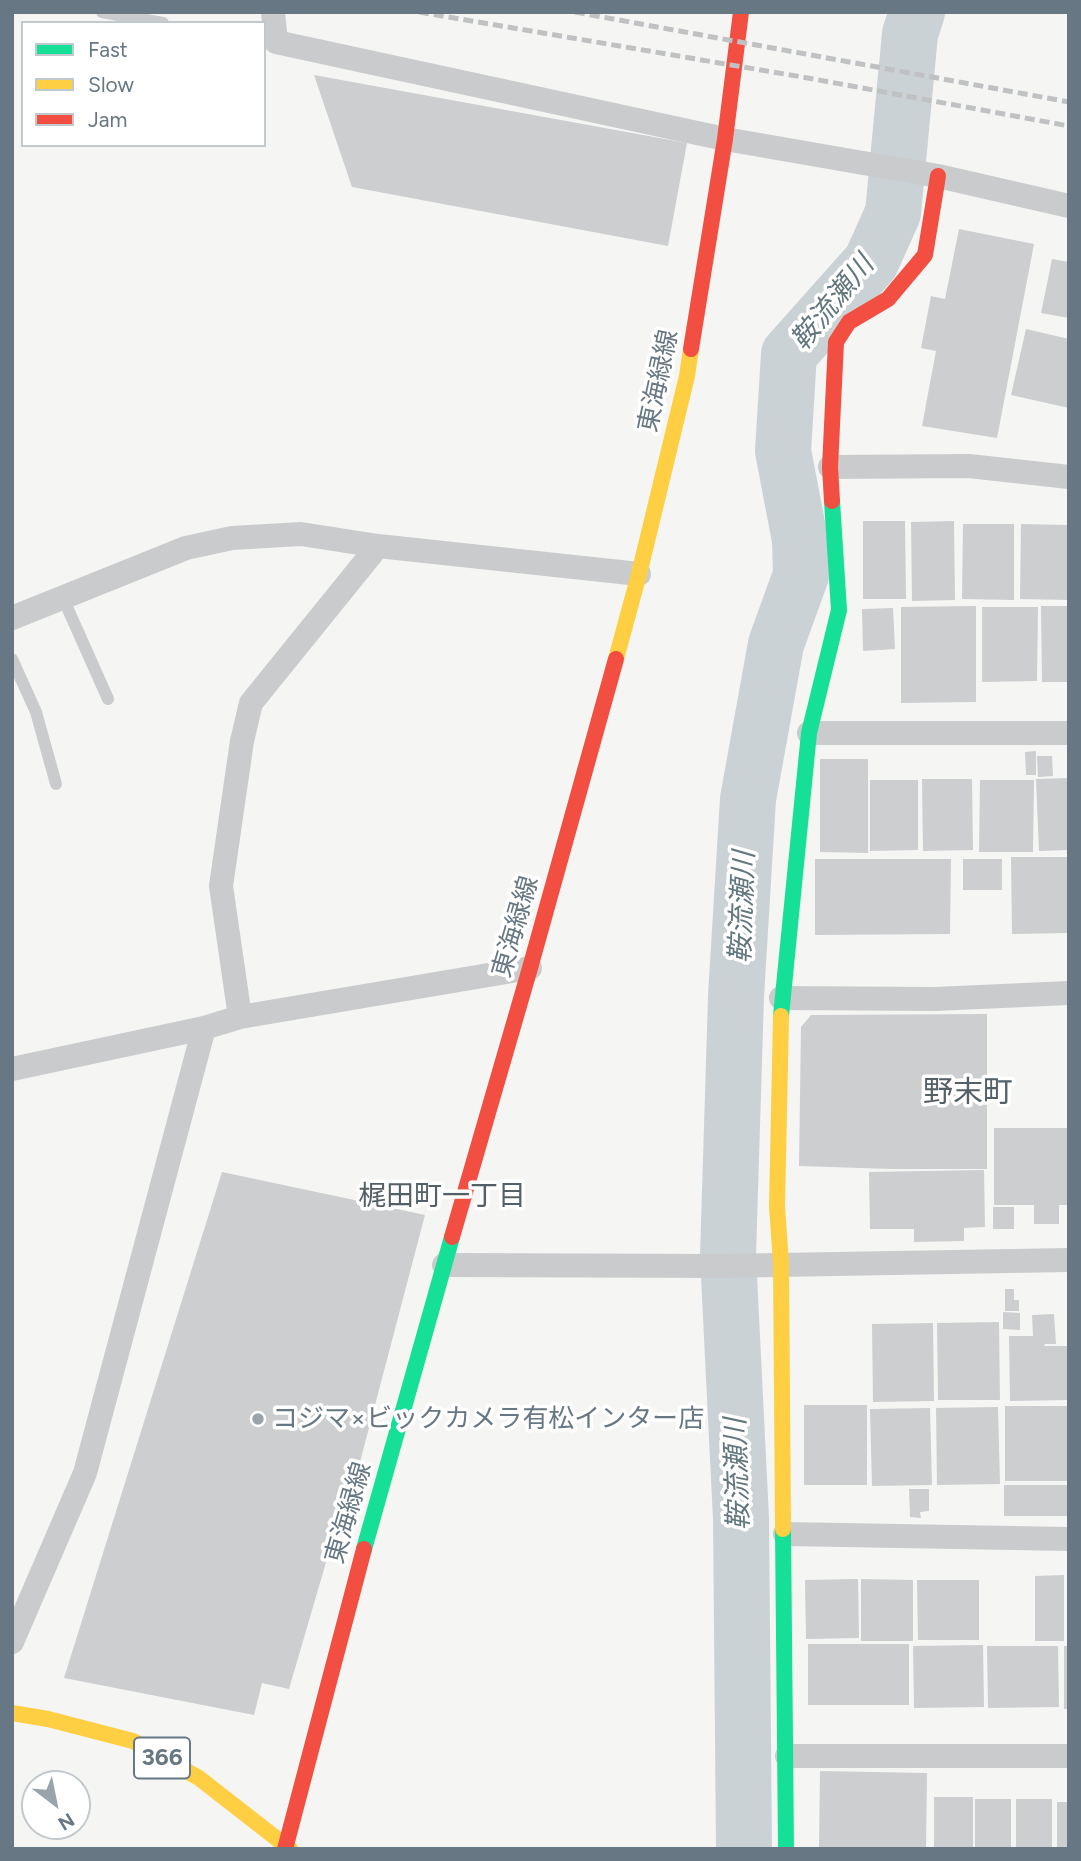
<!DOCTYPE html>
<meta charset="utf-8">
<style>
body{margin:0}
#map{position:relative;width:1081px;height:1861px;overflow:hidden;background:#f5f5f4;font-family:Figtree,sans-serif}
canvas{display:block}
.frame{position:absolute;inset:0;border:14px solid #677783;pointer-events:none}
.legend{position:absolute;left:21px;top:21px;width:245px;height:126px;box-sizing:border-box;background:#fff;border:2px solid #c2c9cd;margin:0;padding:9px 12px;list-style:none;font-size:21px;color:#677783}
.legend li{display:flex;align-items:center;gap:14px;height:35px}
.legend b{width:35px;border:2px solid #c2c9cd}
.north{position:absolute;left:21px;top:1770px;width:70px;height:70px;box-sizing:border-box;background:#fff;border:2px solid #c2c9cd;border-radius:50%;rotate:148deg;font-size:19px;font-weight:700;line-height:28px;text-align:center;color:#677783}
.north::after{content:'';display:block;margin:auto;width:24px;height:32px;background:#99a3ab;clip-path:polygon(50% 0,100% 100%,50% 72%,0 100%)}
</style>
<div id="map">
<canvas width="1081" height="1861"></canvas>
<div class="frame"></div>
<ul class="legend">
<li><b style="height:9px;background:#16e098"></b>Fast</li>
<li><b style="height:9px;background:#ffcf43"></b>Slow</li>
<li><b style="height:9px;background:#f24e42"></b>Jam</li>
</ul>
<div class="north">N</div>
</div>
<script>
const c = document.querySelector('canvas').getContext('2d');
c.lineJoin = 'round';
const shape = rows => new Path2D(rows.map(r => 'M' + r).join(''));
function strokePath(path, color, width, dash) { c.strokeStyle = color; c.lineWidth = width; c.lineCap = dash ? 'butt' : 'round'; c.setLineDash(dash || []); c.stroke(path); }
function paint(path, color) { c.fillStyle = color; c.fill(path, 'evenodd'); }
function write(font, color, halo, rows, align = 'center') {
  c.font = font + ' Figtree,"Noto Sans JP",sans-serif'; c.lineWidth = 7; c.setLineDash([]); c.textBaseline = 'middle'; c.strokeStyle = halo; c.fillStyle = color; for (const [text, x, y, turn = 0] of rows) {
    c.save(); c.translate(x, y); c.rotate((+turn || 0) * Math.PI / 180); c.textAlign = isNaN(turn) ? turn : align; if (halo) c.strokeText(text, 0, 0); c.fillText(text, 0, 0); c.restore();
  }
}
const river = shape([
 [744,1849,741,1519,728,1256,736,996,748,799,776,644,801,575,800,540,783,451,789,354,871,262,893,213,910,34,917,12]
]);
const building = shape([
 [314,75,687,143,668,246,352,187],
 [959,229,1034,244,997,438,922,426,936,351,921,348,931,296,945,299],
 [1052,259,1069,262,1069,318,1041,313],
 [1026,329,1069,339,1069,408,1011,395],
 [863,521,905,521,906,599,863,599],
 [954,521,955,600,912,601,911,522],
 [963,524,1014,524,1014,600,962,599],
 [1021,524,1069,525,1069,600,1020,599],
 [976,606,976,702,901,703,901,607],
 [1041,606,1069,606,1069,682,1042,682],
 [982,607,1038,607,1037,681,982,682],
 [893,608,895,649,863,651,862,609],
 [1036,751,1036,775,1026,775,1025,752],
 [1037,756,1052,756,1053,776,1038,777],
 [820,759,868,759,868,853,820,852],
 [1069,778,1069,850,1039,851,1036,779],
 [922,779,972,779,973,850,923,851],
 [870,780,918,780,918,850,870,851],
 [980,780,1034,780,1033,852,979,852],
 [1011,857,1069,857,1069,933,1012,934],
 [815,859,951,859,950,934,815,935],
 [963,859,1002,859,1002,890,963,890],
 [987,1014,987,1169,891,1169,799,1166,801,1027,811,1015],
 [994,1128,1069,1128,1069,1205,1059,1205,1059,1224,1034,1224,1034,1205,994,1205],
 [984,1170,985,1227,964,1228,964,1241,914,1242,914,1229,870,1229,869,1172],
 [222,1172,425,1215,335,1557,327,1559,289,1689,262,1683,254,1715,64,1678],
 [993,1207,1014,1207,1014,1229,993,1229],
 [1005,1289,1014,1289,1014,1300,1019,1300,1019,1311,1005,1311],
 [1003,1312,1020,1313,1020,1330,1003,1329],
 [1054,1314,1056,1344,1045,1344,1044,1346,1069,1346,1069,1400,1010,1401,1009,1336,1033,1336,1032,1315],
 [999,1322,1000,1400,938,1400,937,1323],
 [933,1323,934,1401,873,1402,872,1324],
 [804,1405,867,1405,867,1485,804,1485],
 [1005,1406,1068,1406,1068,1481,1005,1481],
 [998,1407,1000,1484,937,1485,936,1408],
 [930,1408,932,1485,872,1486,870,1409],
 [1004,1485,1069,1485,1069,1516,1004,1516],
 [909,1489,929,1489,929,1511,920,1512,921,1518,910,1517],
 [1064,1575,1064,1641,1035,1641,1035,1576],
 [858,1579,859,1638,806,1639,805,1580],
 [861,1579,913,1580,913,1641,861,1641],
 [917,1580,979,1580,979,1640,918,1640],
 [808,1644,909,1644,909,1705,808,1705],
 [983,1645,984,1707,914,1708,913,1646],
 [987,1646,1058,1646,1059,1707,988,1708],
 [1064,1646,1069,1646,1069,1709,1064,1709],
 [820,1771,927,1773,926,1849,819,1847],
 [934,1797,973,1797,973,1849,934,1849],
 [975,1799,1011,1799,1011,1849,975,1849],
 [1016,1799,1052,1799,1052,1849,1016,1849],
 [1057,1802,1069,1802,1069,1849,1057,1849]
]);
const lane = shape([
 [102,12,163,23],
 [63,598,108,699],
 [12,659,36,712,56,784]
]);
const street = shape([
 [273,12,276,42,725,139,938,176,1069,206],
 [830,467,969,466,1069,477],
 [12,618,186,548,232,538,301,534,378,546,639,574],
 [809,733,1069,733],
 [781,998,935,999,1069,993],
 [240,1017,221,886,242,741,251,703,378,546],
 [12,1069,204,1028],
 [444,1265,719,1266,1069,1260],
 [785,1534,1069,1539],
 [12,1642,85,1473,204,1028,240,1017,530,968],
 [787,1756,1069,1756]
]);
const fast = shape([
 [781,1016,809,733,839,610,832,501],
 [783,1529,786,1849],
 [364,1549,452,1237]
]);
const slow = shape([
 [616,659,639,574,687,376,691,349],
 [781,1016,777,1206,781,1264,783,1529],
 [12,1713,48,1719,133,1741,199,1778,290,1849]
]);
const jam = shape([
 [691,349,725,139,741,12],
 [832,501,830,467,836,342,849,322,888,299,925,255,938,176],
 [452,1237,530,968,616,659],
 [285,1849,364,1549]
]);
const rail = shape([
 [419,12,808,78,1069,126],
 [575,12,1069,102]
]);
const markers = [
 [258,1419,7,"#99a3ab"]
];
const shields = [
 [162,1758,56]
];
const shieldNames = [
 ["366",162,1758]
];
const streetNames = [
 ["東海緑線",659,381,-78],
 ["東海緑線",516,927,-74],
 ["東海緑線",349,1513,-74]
];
const poiNames = [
 ["コジマ×ビックカメラ有松インター店",272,1419]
];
const waterNames = [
 ["鞍流瀬川",833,303,-51],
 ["鞍流瀬川",743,907,-88],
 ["鞍流瀬川",738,1474,-92]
];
const neighbourhoodNames = [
 ["梶田町一丁目",442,1197]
];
const quarterNames = [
 ["野末町",968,1093]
];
strokePath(river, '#cbd2d5', 56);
paint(building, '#cccecf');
strokePath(lane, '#cacbcc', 12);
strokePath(street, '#cacbcc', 24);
strokePath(fast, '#16e098', 16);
strokePath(slow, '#ffcf43', 16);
strokePath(jam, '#f24e42', 16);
strokePath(rail, '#bfc1c2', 5, [10, 5]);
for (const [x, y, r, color] of markers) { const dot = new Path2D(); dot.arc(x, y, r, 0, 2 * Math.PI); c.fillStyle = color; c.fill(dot); strokePath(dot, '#fff', 2.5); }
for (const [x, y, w] of shields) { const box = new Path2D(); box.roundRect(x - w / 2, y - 20.5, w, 41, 5); c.fillStyle = '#fff'; c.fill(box); strokePath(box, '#677783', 2); }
write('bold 24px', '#677783', null, shieldNames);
write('26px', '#677783', '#fff', streetNames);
write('26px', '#677783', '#fff', poiNames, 'left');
write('italic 28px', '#63777f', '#fff', waterNames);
write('28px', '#546068', '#fff', neighbourhoodNames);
write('30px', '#546068', '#fff', quarterNames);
</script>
